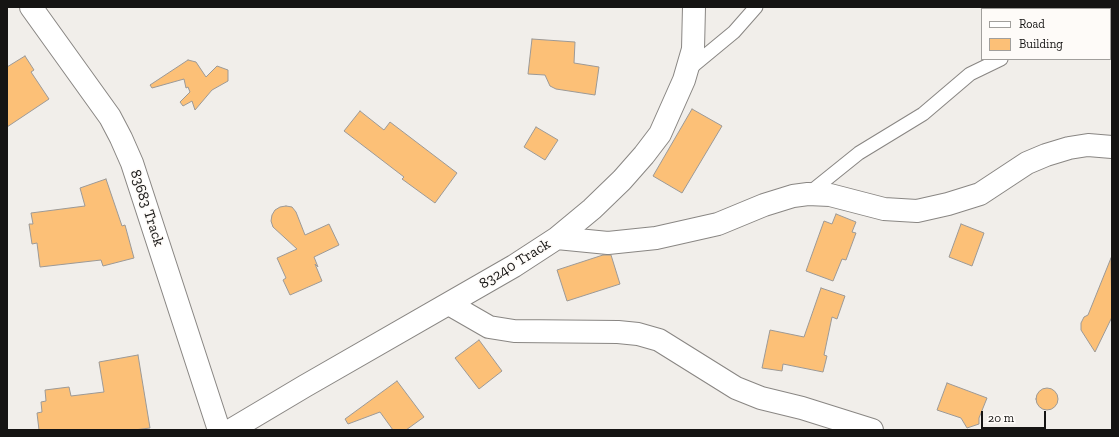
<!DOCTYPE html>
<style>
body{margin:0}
#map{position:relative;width:1119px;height:437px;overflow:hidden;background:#f1eeea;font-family:"Zilla Slab",serif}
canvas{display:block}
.frame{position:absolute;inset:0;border:8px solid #151413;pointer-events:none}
.legend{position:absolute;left:981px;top:8px;width:130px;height:52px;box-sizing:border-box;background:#fefbf8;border:1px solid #a19f9c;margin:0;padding:5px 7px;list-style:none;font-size:12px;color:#151413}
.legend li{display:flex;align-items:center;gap:8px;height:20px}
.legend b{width:20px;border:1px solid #a19f9c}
.scale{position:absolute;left:981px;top:411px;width:65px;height:18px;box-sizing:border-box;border:2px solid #151413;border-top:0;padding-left:5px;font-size:12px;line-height:14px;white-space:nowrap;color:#151413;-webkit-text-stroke:3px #fefbf8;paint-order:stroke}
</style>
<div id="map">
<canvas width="1119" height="437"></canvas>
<div class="frame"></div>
<ul class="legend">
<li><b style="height:5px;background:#fff"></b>Road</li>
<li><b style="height:11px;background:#fcc077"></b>Building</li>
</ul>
<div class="scale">20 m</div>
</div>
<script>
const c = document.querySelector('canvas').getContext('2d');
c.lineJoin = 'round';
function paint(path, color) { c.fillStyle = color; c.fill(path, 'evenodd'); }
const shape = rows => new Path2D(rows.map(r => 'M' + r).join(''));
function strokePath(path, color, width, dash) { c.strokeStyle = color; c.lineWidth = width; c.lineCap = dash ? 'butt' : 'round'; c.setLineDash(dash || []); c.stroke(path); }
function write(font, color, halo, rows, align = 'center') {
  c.font = font + ' "Zilla Slab",serif'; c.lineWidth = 3; c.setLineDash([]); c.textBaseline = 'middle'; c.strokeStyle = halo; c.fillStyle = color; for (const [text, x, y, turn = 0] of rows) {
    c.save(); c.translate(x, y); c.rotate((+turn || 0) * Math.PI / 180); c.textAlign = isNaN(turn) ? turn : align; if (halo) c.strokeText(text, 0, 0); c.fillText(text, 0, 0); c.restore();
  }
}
const building = shape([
 [532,39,575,42,574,63,599,67,595,95,556,89,550,86,545,75,528,74,532,39],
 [25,56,34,70,31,72,49,99,7,127,7,67,25,56],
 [188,60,196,62,206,77,217,66,228,70,228,81,212,90,195,110,192,101,183,106,180,102,190,92,188,87,186,88,184,79,152,88,150,85,188,60],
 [692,109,722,126,682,193,653,176,692,109],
 [360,111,384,130,390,122,457,173,435,203,402,179,404,177,344,131,360,111],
 [536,127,558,140,545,160,524,147,536,127],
 [106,179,122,226,125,225,134,258,103,266,101,260,40,267,37,243,32,244,29,224,33,224,31,213,85,206,80,188,106,179],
 [286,206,292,207,296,212,305,235,329,224,339,245,314,257,318,267,315,264,322,281,290,295,283,280,286,278,277,258,297,249,273,227,271,221,272,215,275,210,280,207,286,206],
 [836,214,856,222,852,232,856,233,846,260,842,259,833,281,806,271,824,221,832,224,836,214],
 [961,224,984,233,972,266,949,257,961,224],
 [603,255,611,255,620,284,567,301,557,270,603,255],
 [1111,258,1112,317,1095,352,1081,330,1081,323,1084,317,1088,315,1111,258],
 [821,288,845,296,837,319,832,317,824,355,827,356,823,372,783,364,782,371,762,368,770,330,804,337,821,288],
 [479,340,502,371,479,389,455,358,479,340],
 [138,355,150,428,134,430,39,430,37,413,42,412,41,402,46,401,45,390,69,387,71,396,104,392,99,362,138,355],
 [397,381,424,417,406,430,393,430,380,412,348,424,345,419,397,381],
 [947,383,987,398,979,418,979,424,967,428,961,418,937,410,947,383],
 '1036 399a11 11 0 1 1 22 0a11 11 0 1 1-22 0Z'
]);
const lane = shape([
 [1110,11,1112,10],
 [688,70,734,32,756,7],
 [808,194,859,153,923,114,970,74,1001,59]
]);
const street = shape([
 [557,238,608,243,656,238,718,224,764,205,793,196,808,194,830,195,884,209,917,211,948,204,980,194,1027,163,1046,155,1069,148,1088,145,1112,147],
 [449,304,489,327,514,331,618,332,638,334,659,340,736,388,761,398,802,408,872,430],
 [231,430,305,386,514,266,557,238,592,209,622,180,644,155,660,134,684,80,693,49,694,7]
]);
const secondary = shape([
 [31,7,110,117,121,138,132,163,219,430]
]);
const streetNames = [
 ["83683 Track",147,208,72],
 ["83240 Track",515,264,-32]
];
paint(building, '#fcc077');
strokePath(building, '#9c9996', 1);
strokePath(lane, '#898683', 15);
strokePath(street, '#898683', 24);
strokePath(secondary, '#898683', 24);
strokePath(lane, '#fff', 13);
strokePath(street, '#fff', 22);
strokePath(secondary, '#fff', 22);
write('15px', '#151413', '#fefbf8', streetNames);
</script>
